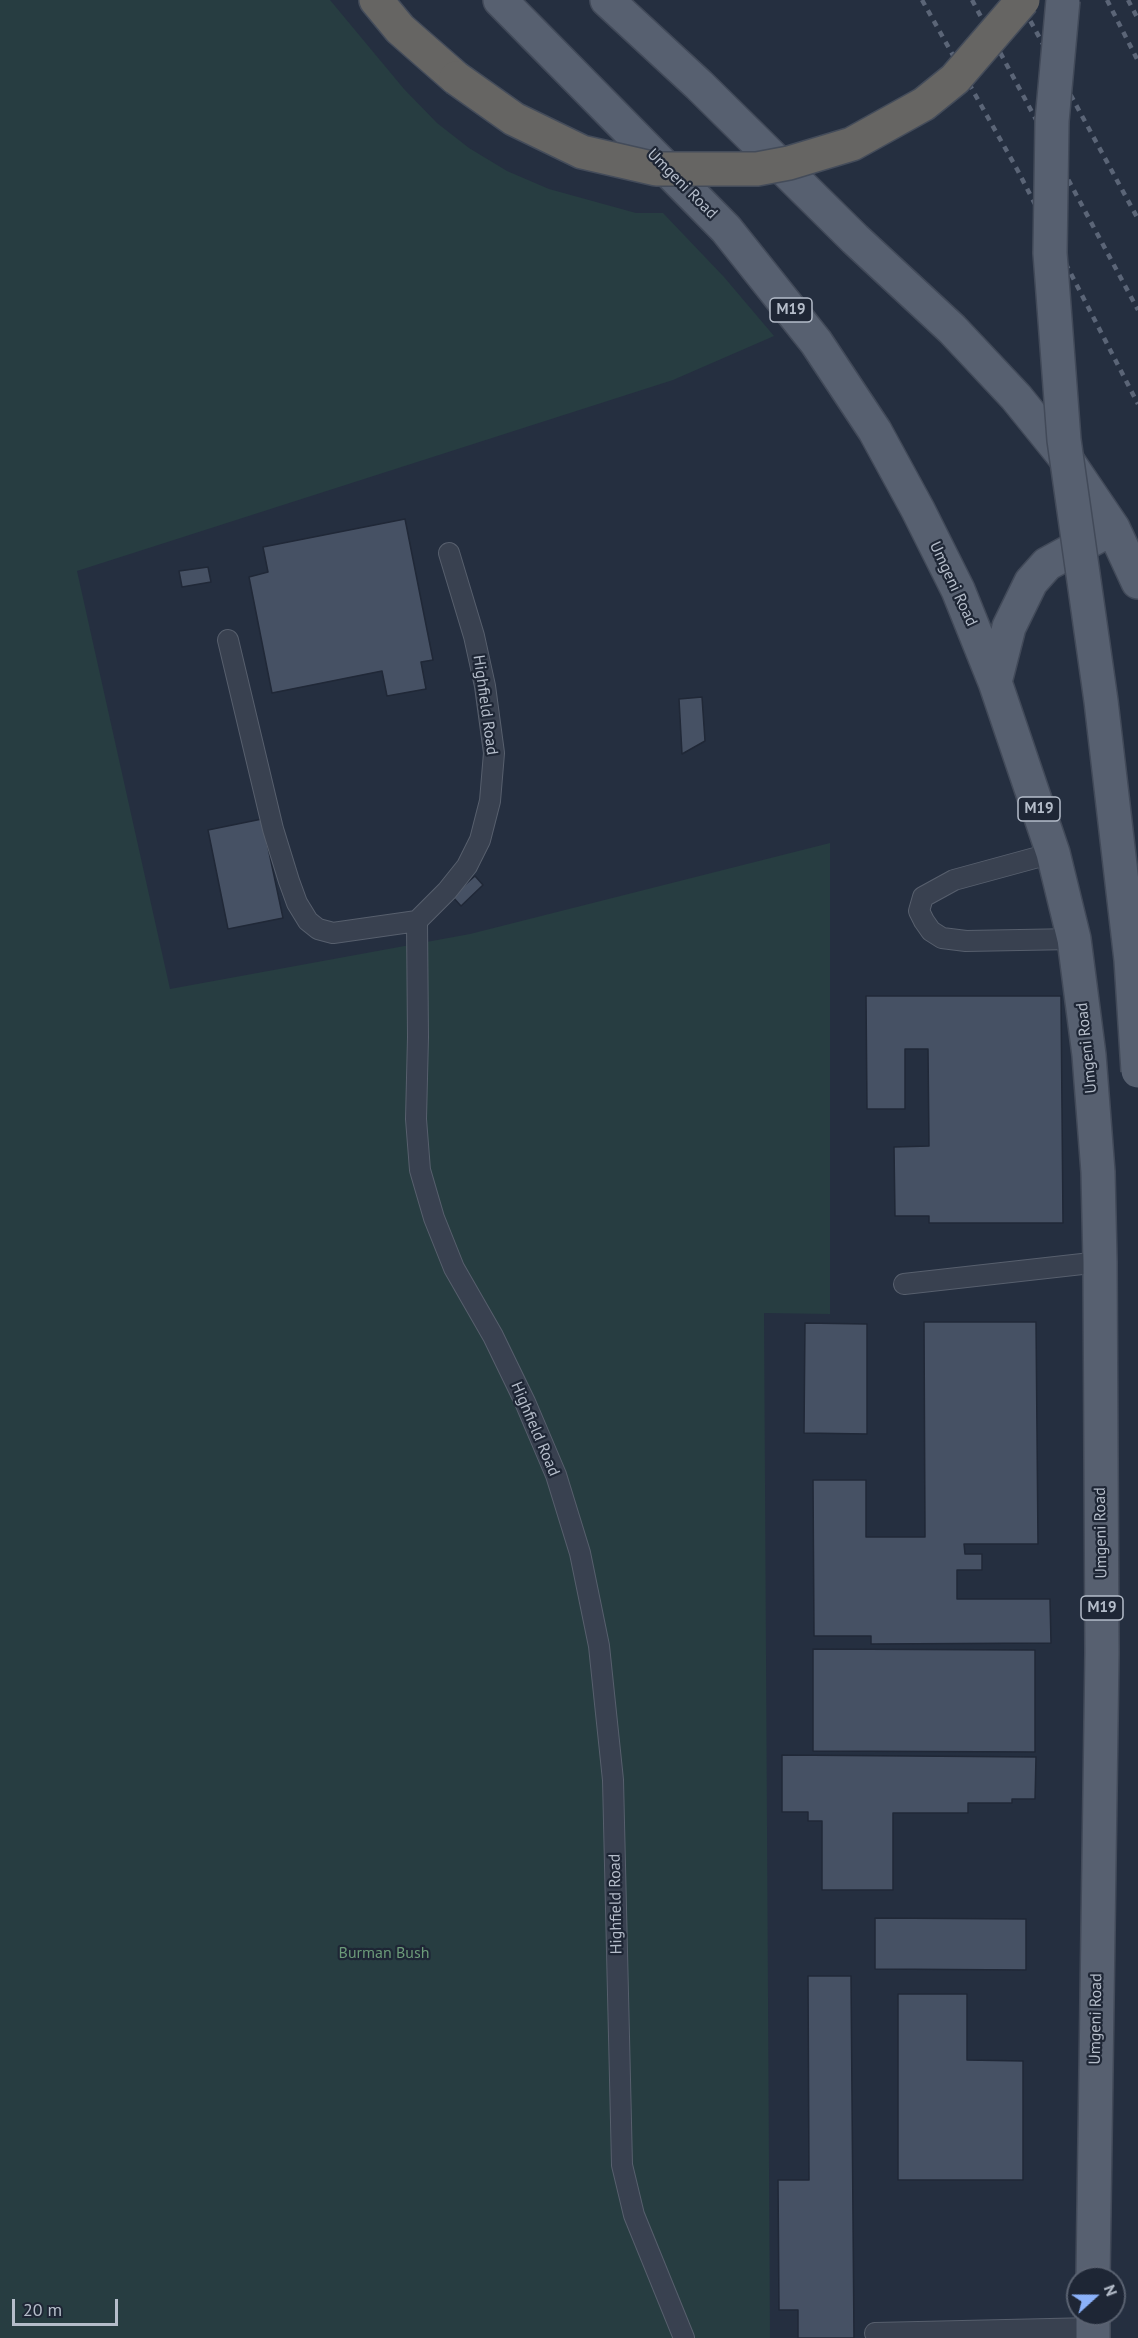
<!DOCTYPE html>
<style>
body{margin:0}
#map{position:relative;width:1138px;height:2338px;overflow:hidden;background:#252f40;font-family:"PT Sans",sans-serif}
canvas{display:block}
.north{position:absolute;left:1066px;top:2266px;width:60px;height:60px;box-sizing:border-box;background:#1e2635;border:2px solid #5a6271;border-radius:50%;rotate:69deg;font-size:16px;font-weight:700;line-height:24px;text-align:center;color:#b5bdca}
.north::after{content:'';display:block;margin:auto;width:21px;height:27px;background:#8bb1f9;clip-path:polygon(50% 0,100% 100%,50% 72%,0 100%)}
.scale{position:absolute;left:12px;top:2299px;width:106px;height:27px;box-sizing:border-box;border:3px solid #b5bdca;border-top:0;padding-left:8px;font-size:18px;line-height:21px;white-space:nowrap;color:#b5bdca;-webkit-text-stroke:4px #1e2635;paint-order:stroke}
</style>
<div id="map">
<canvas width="1138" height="2338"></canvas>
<div class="north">N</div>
<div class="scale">20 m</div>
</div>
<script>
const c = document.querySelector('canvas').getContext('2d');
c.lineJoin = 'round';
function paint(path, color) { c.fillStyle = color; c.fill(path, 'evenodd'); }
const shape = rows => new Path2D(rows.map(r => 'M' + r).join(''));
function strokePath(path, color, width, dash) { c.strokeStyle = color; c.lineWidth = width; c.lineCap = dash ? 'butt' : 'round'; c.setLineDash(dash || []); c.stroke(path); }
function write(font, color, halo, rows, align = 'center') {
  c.font = font + ' "PT Sans",sans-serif'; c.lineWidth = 4.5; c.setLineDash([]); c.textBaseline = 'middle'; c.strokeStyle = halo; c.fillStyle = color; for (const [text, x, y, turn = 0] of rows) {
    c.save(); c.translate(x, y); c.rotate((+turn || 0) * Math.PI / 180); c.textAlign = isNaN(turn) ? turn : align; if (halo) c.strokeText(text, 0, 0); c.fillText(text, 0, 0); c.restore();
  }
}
const green = shape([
 [0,0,330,0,404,89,437,123,469,148,507,171,549,189,636,213,663,213,724,277,774,336,673,380,77,571,170,989,470,934,830,843,830,1314,764,1313,770,2338,0,2338]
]);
const building = shape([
 [405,519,433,660,421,662,426,689,387,696,382,671,272,693,249,577,268,572,263,547,405,519],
 [208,567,211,582,182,587,179,571,208,567],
 [702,697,705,741,682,754,679,699,702,697],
 [262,819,283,918,228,929,208,830,262,819],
 [475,876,483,885,461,906,452,896,475,876],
 [866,996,1061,996,1063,1223,929,1223,929,1216,895,1216,894,1147,929,1146,928,1049,905,1049,905,1109,867,1109,866,996],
 [924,1322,1036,1322,1038,1544,964,1544,965,1554,982,1554,982,1570,957,1570,957,1599,1050,1599,1051,1643,871,1644,871,1636,814,1636,813,1480,866,1480,866,1537,925,1537,924,1322],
 [805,1323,867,1324,867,1434,804,1433,805,1323],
 [813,1649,1035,1650,1035,1752,813,1751,813,1649],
 [782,1755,1036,1757,1035,1799,1012,1799,1012,1803,968,1803,968,1813,893,1813,893,1890,822,1890,822,1821,808,1821,808,1812,782,1812,782,1755],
 [875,1918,1026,1919,1026,1970,875,1969,875,1918],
 [808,1976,851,1976,854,2338,798,2338,798,2310,779,2310,778,2180,809,2180,808,1976],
 [898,1994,967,1994,967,2060,1023,2061,1023,2180,898,2180,898,1994]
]);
const service = shape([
 [449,553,474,636,485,686,494,753,490,801,480,840,467,866,447,891,417,921,418,1037,416,1119,420,1170,434,1218,454,1268,493,1336,525,1402,556,1475,580,1553,599,1646,613,1780,622,2165,634,2215,684,2338],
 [228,640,273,829,289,881,297,903,308,921,318,929,333,933,417,921],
 [1053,853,954,880,923,897,919,911,924,921,931,931,942,938,966,941,1074,939],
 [904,1284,1100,1262],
 [875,2333,1093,2328]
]);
const primary = shape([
 [500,0,726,229,816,342,875,431,918,510,958,590,995,682,1053,853,1074,939,1089,1055,1098,1172,1100,1262,1102,1652,1093,2278],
 [607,0,699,85,855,239,952,329,1016,397,1067,460,1113,528,1138,582],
 [995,682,1009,627,1031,582,1047,564,1102,534],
 [1093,2338,1093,2314]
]);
const trunk = shape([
 [376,0,400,29,456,78]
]);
const rail = shape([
 [922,0,1018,171,1138,404],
 [972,0,1138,310],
 [1019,0,1138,219],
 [1107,0,1138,61],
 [1128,0,1138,19]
]);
const primaryBridge = shape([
 [1063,0,1052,121,1050,253,1064,440,1101,701,1131,960,1138,1071]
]);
const trunkBridge = shape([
 [456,78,514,119,582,152,656,169,757,169,789,163,852,144,924,104,955,79,1023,0]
]);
const shields = [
 [791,310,42],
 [1039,809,42],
 [1102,1608,42]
];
const shieldNames = [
 ["M19",791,310],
 ["M19",1039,809],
 ["M19",1102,1608]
];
const streetNames = [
 ["Umgeni Road",682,184,45],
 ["Umgeni Road",953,584,65],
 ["Highfield Road",485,705,82],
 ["Umgeni Road",1087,1048,-96],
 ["Highfield Road",535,1429,67],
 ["Umgeni Road",1101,1533,-91],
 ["Highfield Road",616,1904,-91],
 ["Umgeni Road",1096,2019,-89]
];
const parkNames = [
 ["Burman Bush",384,1953]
];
paint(green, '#273d41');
paint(building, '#465164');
strokePath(building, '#202837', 1.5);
strokePath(service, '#575f6d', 22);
strokePath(primary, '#424a59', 36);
strokePath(trunk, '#444c5a', 36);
strokePath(service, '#394150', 20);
strokePath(primary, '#576070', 33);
strokePath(trunk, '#666563', 33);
strokePath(rail, '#5b6577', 4.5, [6, 6]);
strokePath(primaryBridge, '#424a59', 36, []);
strokePath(trunkBridge, '#444c5a', 36, []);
strokePath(primaryBridge, '#576070', 33);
strokePath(trunkBridge, '#666563', 33);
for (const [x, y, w] of shields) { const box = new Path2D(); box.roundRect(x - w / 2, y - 12, w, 24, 4.5); c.fillStyle = '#1e2635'; c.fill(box); strokePath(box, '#b5bdca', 1.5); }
write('bold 15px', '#b5bdca', null, shieldNames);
write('16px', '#b5bdca', '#1e2635', streetNames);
write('16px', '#6c9b79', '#1e2635', parkNames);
</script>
